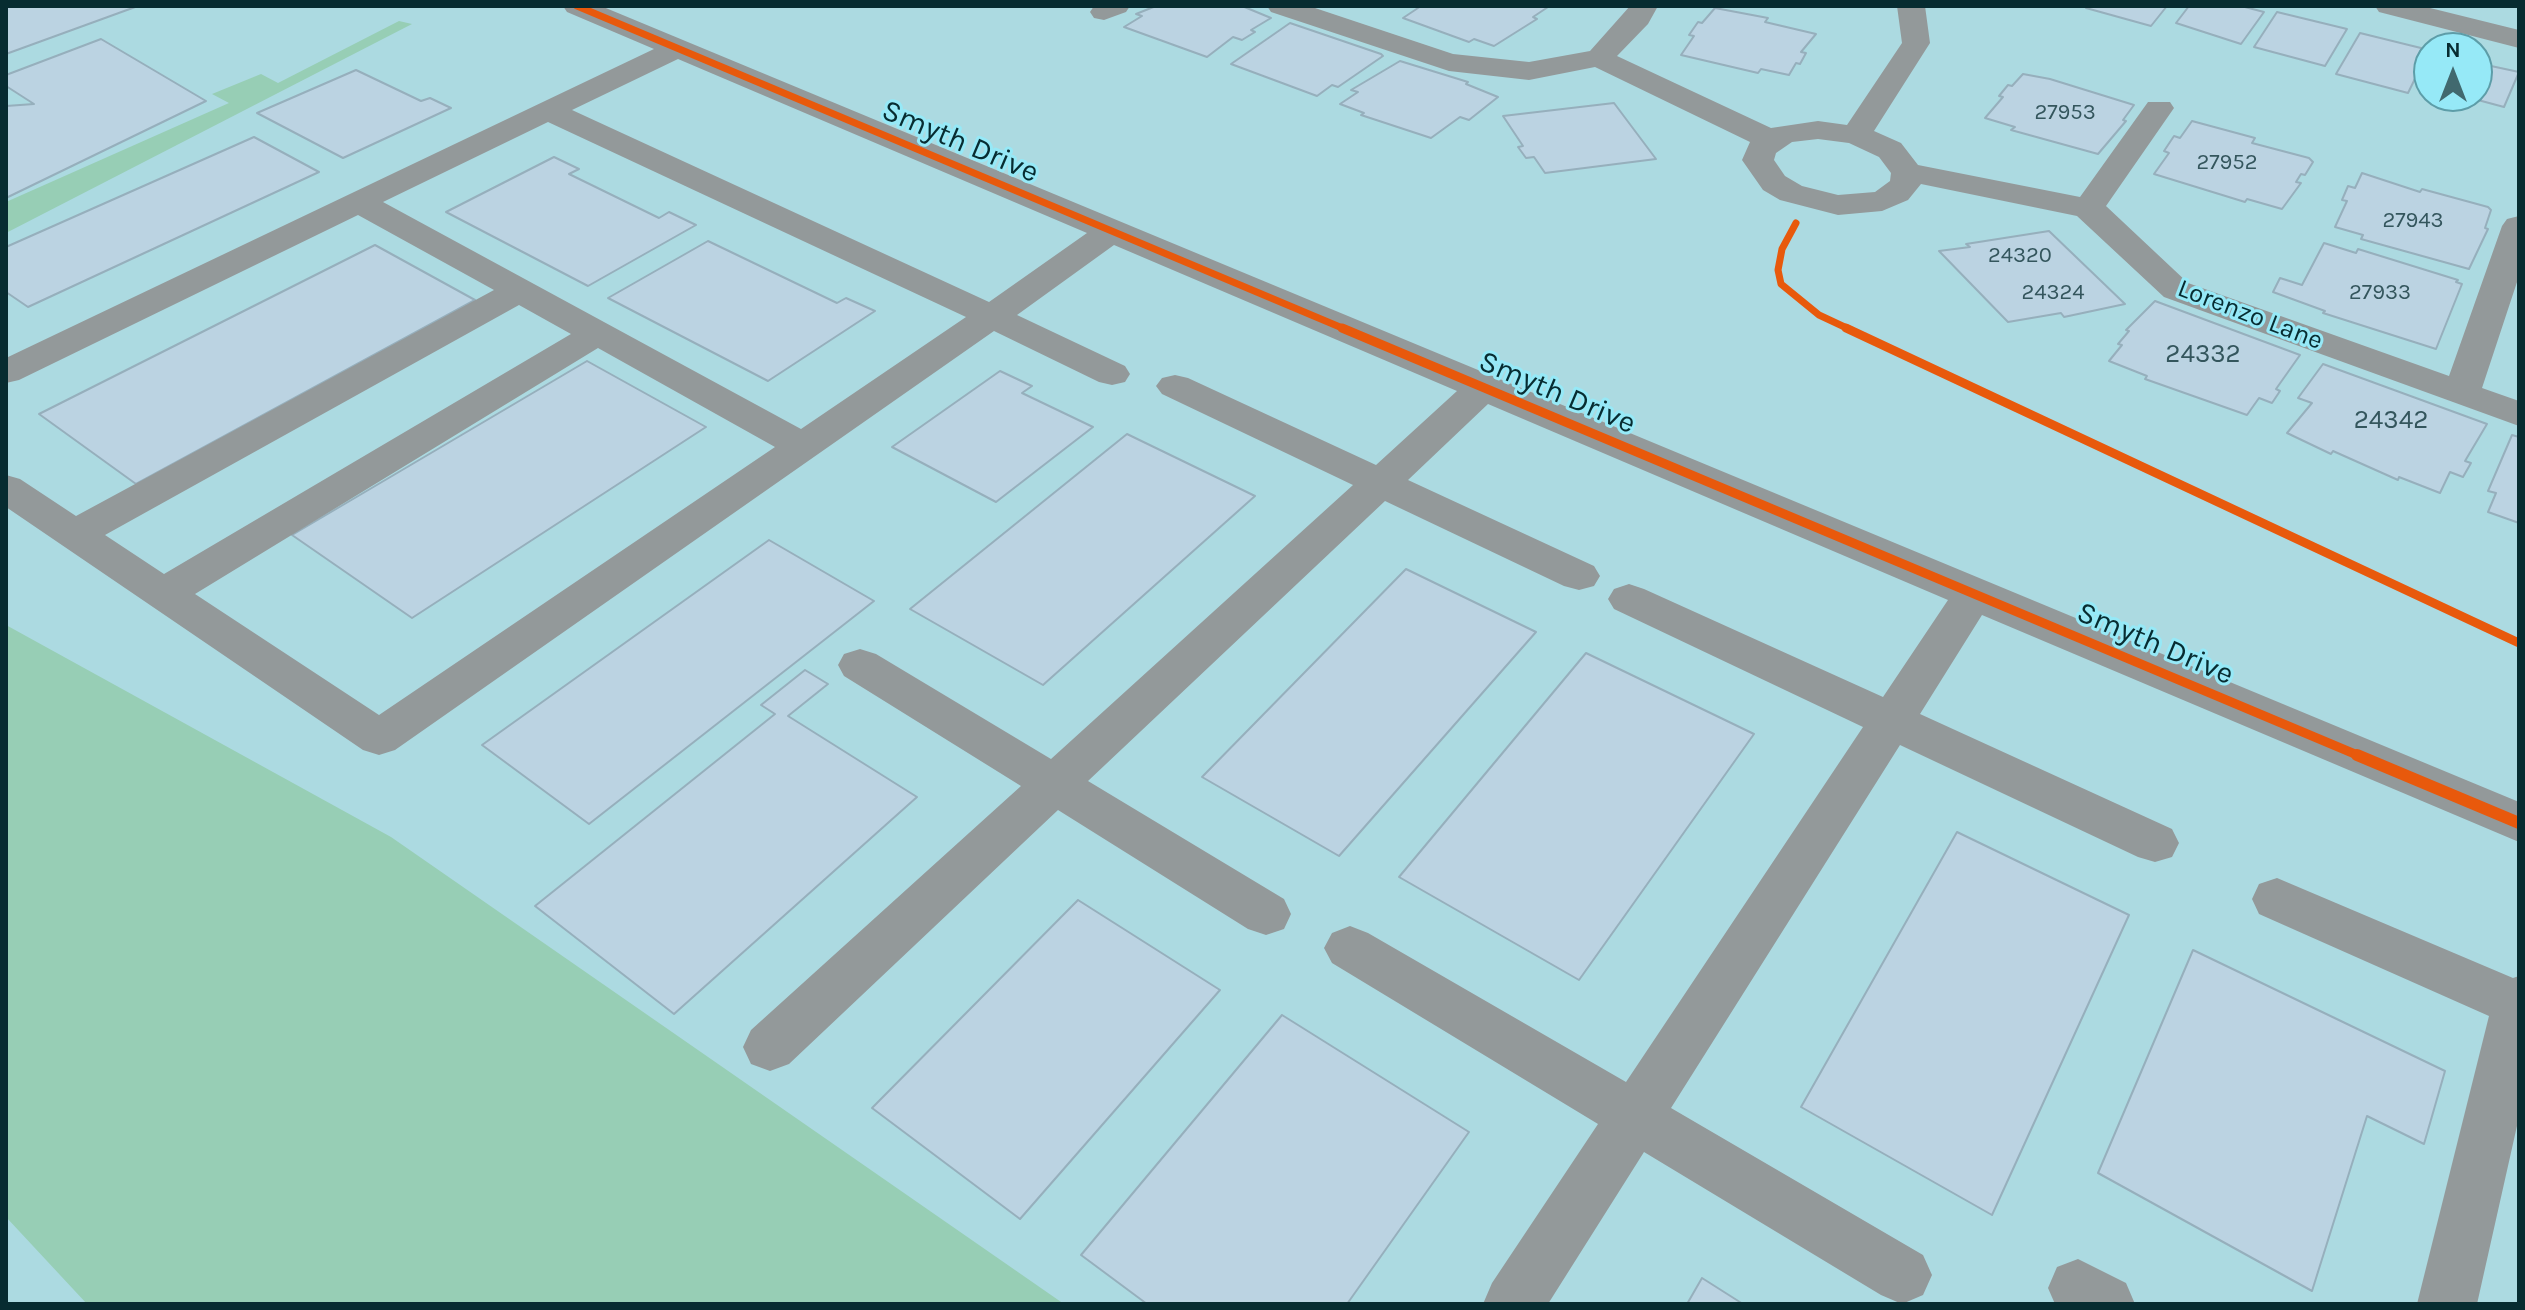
<!DOCTYPE html>
<style>
body{margin:0}
#map{position:relative;width:2525px;height:1310px;overflow:hidden;background:#acdae1;font-family:Karla,sans-serif}
canvas{display:block}
.frame{position:absolute;inset:0;border:8px solid #072c31;pointer-events:none}
.north{position:absolute;left:2413px;top:32px;width:80px;height:80px;box-sizing:border-box;background:#96e9f7;border:2px solid #5d9da8;border-radius:50%;rotate:0deg;font-size:22px;font-weight:700;line-height:32px;text-align:center;color:#072c31}
.north::after{content:'';display:block;margin:auto;width:28px;height:36px;background:#41696f;clip-path:polygon(50% 0,100% 100%,50% 72%,0 100%)}
</style>
<div id="map">
<canvas width="2525" height="1310"></canvas>
<div class="frame"></div>
<div class="north">N</div>
</div>
<script>
const c = document.querySelector('canvas').getContext('2d');
c.lineJoin = 'round';
function paint(path, color) { c.fillStyle = color; c.fill(path, 'evenodd'); }
const shape = rows => new Path2D(rows.map(r => 'M' + r).join(''));
function strokePath(path, color, width, dash) { c.strokeStyle = color; c.lineWidth = width; c.lineCap = dash ? 'butt' : 'round'; c.setLineDash(dash || []); c.stroke(path); }
function write(font, color, halo, rows, align = 'center') {
  c.font = font + ' Karla,sans-serif'; c.lineWidth = 6; c.setLineDash([]); c.textBaseline = 'middle'; c.strokeStyle = halo; c.fillStyle = color; for (const [text, x, y, turn = 0] of rows) {
    c.save(); c.translate(x, y); c.rotate((+turn || 0) * Math.PI / 180); c.textAlign = isNaN(turn) ? turn : align; if (halo) c.strokeText(text, 0, 0); c.fillText(text, 0, 0); c.restore();
  }
}
const green = shape([
 [399,21,412,24,6,233,6,202,229,103,212,94,261,74,278,83],
 [6,625,391,837,1064,1304,87,1304,6,1217]
]);
const building = shape([
 [6,6,138,6,6,54,6,6],
 [1156,6,1242,6,1271,18,1251,30,1255,32,1242,40,1233,37,1207,57,1124,27,1142,16,1136,14,1156,6],
 [1421,6,1546,6,1548,7,1533,17,1537,19,1494,46,1474,39,1469,42,1403,18,1421,6],
 [2088,6,2167,6,2151,26,2086,8,2088,6],
 [2189,6,2241,6,2264,12,2241,44,2176,23,2189,6],
 [1715,8,1768,18,1765,22,1816,34,1801,52,1806,53,1800,64,1796,63,1789,75,1761,69,1758,73,1681,55,1694,36,1689,35,1698,22,1702,23,1715,8],
 [2277,12,2347,29,2325,66,2254,47,2277,12],
 [1290,23,1381,54,1383,56,1338,87,1332,85,1317,96,1231,64,1290,23],
 [2360,33,2429,50,2408,93,2336,74,2360,33],
 [101,39,206,101,6,198,6,106,34,104,6,86,6,75,101,39],
 [1400,61,1468,82,1466,84,1498,97,1469,120,1460,117,1431,138,1361,115,1364,113,1340,104,1358,92,1351,90,1400,61],
 [2477,63,2519,72,2504,107,2463,96,2477,96,2477,63],
 [356,70,421,101,430,98,451,108,343,158,257,113,356,70],
 [2023,74,2050,79,2134,105,2123,120,2126,121,2098,154,2011,130,2015,127,1985,118,2003,97,1999,96,2008,85,2012,86,2023,74],
 [1614,103,1656,159,1545,173,1534,157,1526,158,1518,147,1523,146,1503,116,1614,103],
 [2192,121,2255,138,2252,143,2309,158,2313,162,2305,175,2301,174,2296,182,2301,183,2282,209,2247,199,2245,202,2154,174,2169,153,2164,151,2174,136,2180,138,2192,121],
 [254,137,319,172,28,307,6,292,6,247,254,137],
 [554,157,579,169,569,174,659,218,669,212,696,225,588,286,446,212,554,157],
 [2362,173,2420,192,2422,189,2488,207,2491,210,2485,228,2488,229,2469,269,2361,239,2363,235,2335,227,2347,201,2342,200,2348,186,2355,188,2362,173],
 [2049,231,2125,304,2064,317,2061,313,2008,322,1939,251,1970,247,1966,244,2049,231],
 [708,241,837,303,846,298,875,311,768,381,608,298,708,241],
 [2324,243,2356,253,2358,249,2458,280,2456,282,2462,284,2436,349,2323,313,2325,311,2273,292,2280,278,2302,285,2324,243],
 [375,245,475,300,136,484,39,414,375,245],
 [2155,301,2300,355,2276,389,2280,391,2272,403,2259,398,2247,415,2145,379,2147,376,2109,361,2122,345,2118,344,2129,331,2126,330,2155,301],
 [587,361,706,427,412,618,292,535,587,361],
 [2323,364,2487,424,2465,461,2471,463,2463,477,2450,472,2440,493,2399,477,2398,480,2333,451,2331,454,2287,433,2312,403,2298,398,2323,364],
 [1000,371,1032,386,1022,393,1093,427,996,502,892,447,1000,371],
 [1127,434,1255,496,1043,685,910,609,1127,434],
 [2512,435,2519,437,2519,523,2488,512,2496,493,2488,491,2512,435],
 [769,540,874,601,589,824,482,745,769,540],
 [1406,569,1536,632,1339,856,1202,777,1406,569],
 [1586,653,1754,734,1579,980,1399,877,1586,653],
 [805,670,828,684,788,716,917,797,674,1014,535,906,775,714,761,705,805,670],
 [1957,832,2129,915,1992,1215,1801,1107,1957,832],
 [1078,900,1220,990,1020,1219,872,1108,1078,900],
 [2193,950,2445,1071,2424,1144,2367,1116,2312,1291,2098,1173,2193,950],
 [1282,1015,1469,1132,1347,1304,1147,1304,1081,1255,1282,1015],
 [1702,1278,1743,1304,1687,1304,1702,1278]
]);
const minor = shape([
 [563,6,601,6,2519,802,2519,842,1982,615,1920,714,2172,829,2179,843,2172,857,2155,862,2138,857,1900,745,1671,1108,1923,1255,1932,1275,1923,1295,1902,1304,1881,1295,1644,1152,1548,1304,1483,1304,1492,1283,1598,1124,1332,963,1324,948,1332,933,1350,926,1368,933,1626,1082,1863,727,1614,609,1608,599,1614,589,1629,584,1644,589,1883,697,1948,600,1488,404,1408,480,1594,566,1600,576,1594,586,1579,590,1564,586,1385,501,1088,781,1284,899,1291,914,1284,929,1266,935,1248,929,1058,810,789,1064,770,1071,751,1064,743,1047,751,1030,1021,786,844,676,838,665,844,654,860,649,876,654,1051,759,1353,485,1162,394,1156,386,1162,378,1175,375,1188,378,1376,465,1457,391,1114,245,1017,315,1125,366,1130,374,1125,382,1112,385,1099,382,994,331,395,750,379,755,363,750,6,507,6,475,20,479,76,516,494,290,358,215,19,380,6,383,6,358,654,49,567,12,563,6],
 [678,59,1087,233,989,302,572,110,678,59],
 [548,122,966,317,801,429,383,202,548,122],
 [519,305,571,334,164,574,105,535,519,305],
 [598,348,775,447,379,715,195,594,598,348],
 [1094,6,1130,6,1126,12,1104,20,1094,18,1090,12,1094,6],
 [1267,6,1309,6,1453,54,1529,62,1590,51,1630,6,1658,6,1648,24,1617,56,1771,128,1818,121,1847,125,1902,43,1897,6,1925,6,1930,43,1874,131,1901,143,1918,165,2080,197,2148,102,2170,102,2174,108,2106,206,2188,283,2449,376,2502,226,2507,219,2519,216,2519,276,2482,388,2519,401,2519,426,2164,297,2077,216,1921,184,1908,200,1882,211,1838,215,1780,200,1763,190,1742,160,1750,142,1595,67,1529,80,1449,71,1271,12,1267,6],
 [1818,139,1849,143,1879,157,1891,173,1890,181,1875,192,1838,195,1802,186,1785,176,1774,160,1776,153,1792,142,1818,139],
 [2375,6,2422,6,2519,30,2519,48,2379,12,2375,6],
 [2277,878,2513,978,2519,976,2519,1117,2477,1304,2417,1304,2489,1016,2259,914,2252,899,2259,884,2277,878],
 [2078,1259,2126,1283,2135,1304,2055,1304,2048,1288,2057,1267,2078,1259]
]);
const cyclewayFar2 = shape([
 [577,6,1347,330],
 [1796,223,1782,249,1778,270,1781,284,1819,315,1851,330]
]);
const cyclewayFar1 = shape([
 [1342,328,2362,757],
 [1846,328,2519,643]
]);
const cycleway = shape([
 [2357,755,2519,823]
]);
const farNumbernames = [
 ["27953",2065,113],
 ["27952",2227,163],
 ["27943",2413,221],
 ["24320",2020,256],
 ["24324",2053,293],
 ["27933",2380,293]
];
const farStreetnames = [
 ["Lorenzo Lane",2250,315,21]
];
const numberNames = [
 ["24332",2203,355],
 ["24342",2391,421]
];
const streetNames = [
 ["Smyth Drive",960,142,23],
 ["Smyth Drive",1557,393,23],
 ["Smyth Drive",2155,644,23]
];
paint(green, '#97ceb5');
paint(building, '#bbd3e2');
strokePath(building, '#96afbc', 2);
paint(minor, '#93999a');
strokePath(cyclewayFar2, '#e8590c', 7);
strokePath(cyclewayFar1, '#e8590c', 9);
strokePath(cycleway, '#e8590c', 12);
write('22px', '#34565d', null, farNumbernames);
write('26px', '#072c31', '#96e9f7', farStreetnames);
write('26px', '#34565d', null, numberNames);
write('30px', '#072c31', '#96e9f7', streetNames);
</script>
